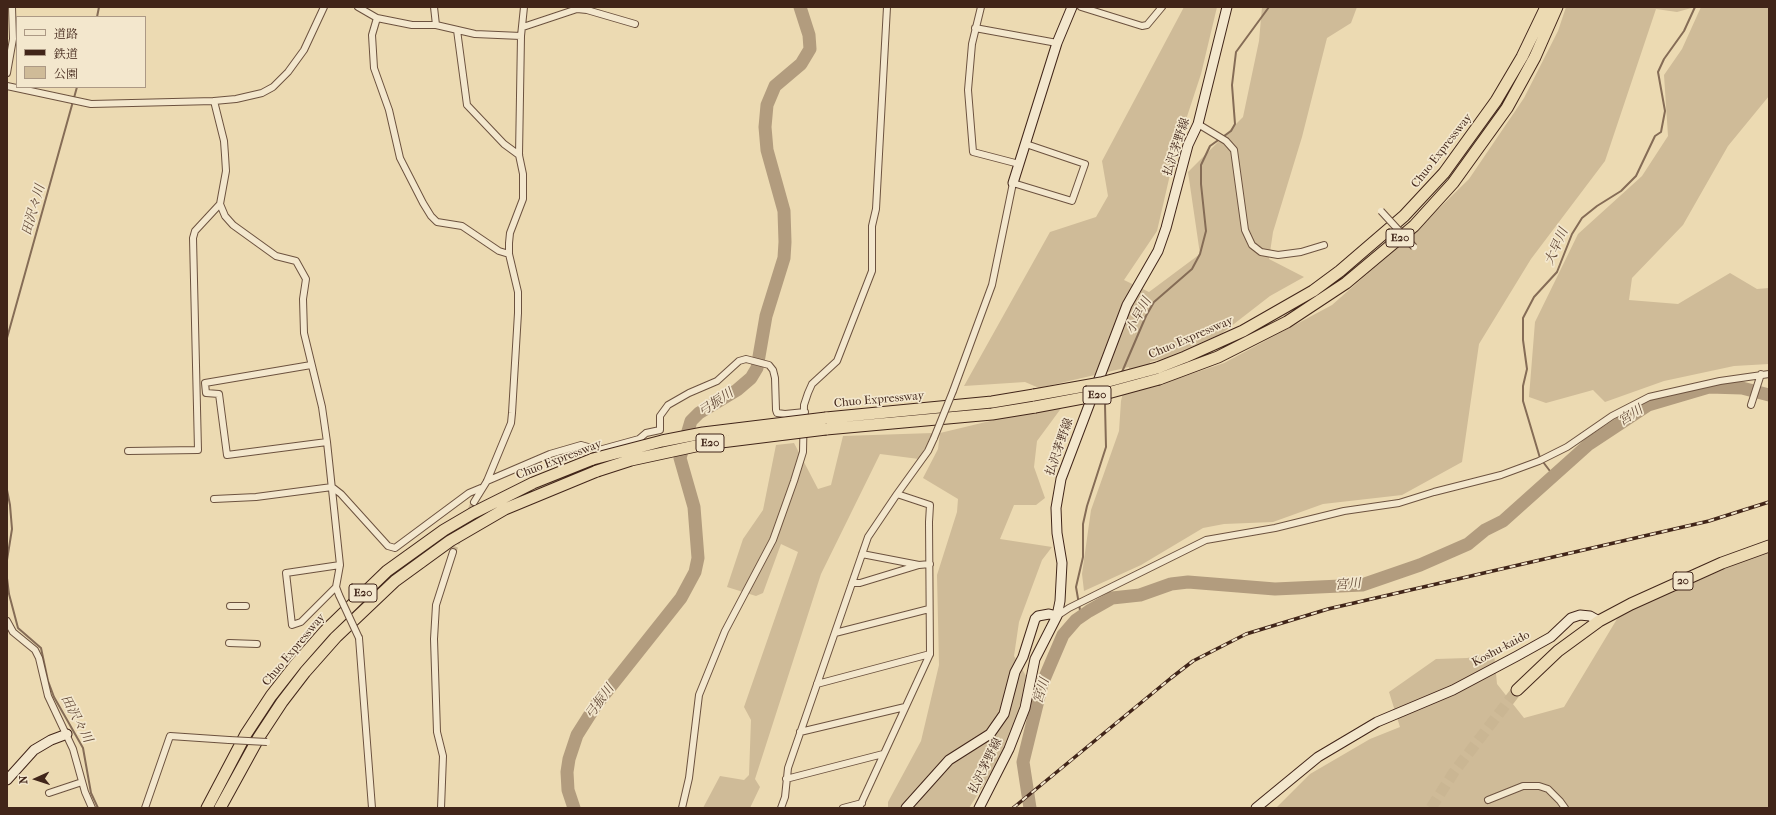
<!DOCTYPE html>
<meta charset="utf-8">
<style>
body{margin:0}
#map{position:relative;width:1776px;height:815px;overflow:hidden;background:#ecdab2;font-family:"IM FELL French Canon","Noto Serif JP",serif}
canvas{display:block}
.frame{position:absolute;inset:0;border:8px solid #412519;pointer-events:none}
.legend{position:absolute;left:16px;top:16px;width:130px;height:72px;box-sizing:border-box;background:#f3e7cd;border:1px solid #ac9985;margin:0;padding:5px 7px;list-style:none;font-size:12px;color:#412519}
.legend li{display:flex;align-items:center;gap:8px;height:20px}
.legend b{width:20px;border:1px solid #ac9985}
.north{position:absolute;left:16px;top:759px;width:40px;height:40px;-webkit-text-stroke:3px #f3e7cd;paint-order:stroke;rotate:267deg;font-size:11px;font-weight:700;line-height:16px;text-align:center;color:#412519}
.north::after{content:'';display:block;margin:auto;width:14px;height:18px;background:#412519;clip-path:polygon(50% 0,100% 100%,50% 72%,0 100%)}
</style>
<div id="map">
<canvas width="1776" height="815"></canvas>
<div class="frame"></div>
<ul class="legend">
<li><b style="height:5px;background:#f3e7cd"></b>道路</li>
<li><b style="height:5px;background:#412519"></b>鉄道</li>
<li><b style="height:11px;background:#cfbb98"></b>公園</li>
</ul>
<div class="north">N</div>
</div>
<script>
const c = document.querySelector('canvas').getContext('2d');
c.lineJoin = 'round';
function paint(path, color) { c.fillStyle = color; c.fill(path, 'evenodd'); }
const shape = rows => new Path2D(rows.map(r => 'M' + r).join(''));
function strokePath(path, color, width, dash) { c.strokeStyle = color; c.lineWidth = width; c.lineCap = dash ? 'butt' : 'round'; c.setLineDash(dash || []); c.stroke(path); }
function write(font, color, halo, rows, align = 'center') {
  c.font = font + ' "IM FELL French Canon","Noto Serif JP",serif'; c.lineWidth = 3.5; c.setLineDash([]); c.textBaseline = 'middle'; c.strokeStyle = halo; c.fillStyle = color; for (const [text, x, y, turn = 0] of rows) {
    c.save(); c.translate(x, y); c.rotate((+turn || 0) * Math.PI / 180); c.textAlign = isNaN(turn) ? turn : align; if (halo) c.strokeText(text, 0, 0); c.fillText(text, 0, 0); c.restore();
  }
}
const green = shape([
 [1184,7,1217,7,1201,74,1175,153,1157,231,1124,280,1149,292,1200,254,1188,172,1243,117,1259,41,1262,7,1357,7,1351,23,1327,38,1302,137,1273,232,1269,259,1304,277,1270,296,1221,334,1165,358,1150,362,1155,386,1224,363,1332,305,1418,229,1469,179,1524,98,1558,31,1566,7,1695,7,1677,12,1656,9,1605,161,1531,259,1479,344,1462,462,1402,495,1323,504,1273,522,1224,524,1203,528,1141,565,1084,591,1082,574,1091,510,1119,431,1121,401,1129,367,1039,388,1025,382,964,386,1050,232,1096,217,1108,196,1102,161],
 [1701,7,1769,7,1769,96,1728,146,1683,225,1632,278,1629,300,1678,304,1730,273,1757,289,1769,288,1769,364,1734,366,1664,381,1605,402,1593,390,1546,403,1529,397,1535,322,1578,234,1642,176,1668,136,1664,75,1682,49],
 [1065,403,1037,441,1034,467,1045,498,1036,505,1014,505,1000,539,1052,547,1042,560,1019,622,1014,656,1028,679,1006,750,969,808,888,808,888,802,921,741,939,665,937,575,957,512,958,499,923,478,938,449,940,433],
 [933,433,919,459,880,454,821,574,755,779,760,787,750,808,703,808,720,776,744,780,749,775,751,720,744,707,798,552,781,544,763,593,756,596,727,587,743,539,763,510,776,445,794,443,818,489,831,485,843,436],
 [1769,550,1769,808,1276,808,1310,774,1370,739,1400,727,1389,692,1436,659,1467,658,1494,653,1497,684,1524,718,1564,707,1620,614]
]);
const stream = shape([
 [97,17,99,7],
 [7,338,77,87],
 [1122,372,1146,316,1154,302,1192,269,1200,254,1206,231,1201,184,1201,165,1210,146,1231,131,1235,124,1232,85,1236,52,1269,7],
 [1553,475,1540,458,1523,401,1523,386,1527,369,1523,340,1523,318,1534,297,1557,272,1572,234,1582,218,1597,206,1621,191,1636,176,1655,136,1661,132,1665,111,1658,72,1664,59,1684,31,1695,7],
 [7,490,10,505,12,529,7,560],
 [7,578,9,594,18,628,41,648,48,681,54,697,83,748,91,793,98,808],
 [1081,616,1076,587,1083,557,1083,524,1087,506,1106,447,1105,405,1110,396]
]);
const river = shape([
 [574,808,568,790,567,772,569,759,577,735,596,705,681,598,695,572,698,558,694,507,680,458,691,421,699,413,737,390,751,378,757,368,766,316,784,258,785,242,784,211,767,150,765,127,767,105,775,86,801,64,810,49,809,35,800,7],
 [1030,808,1023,762,1042,684,1063,635,1076,620,1089,611,1112,598,1140,595,1171,584,1188,582,1275,589,1362,585,1420,565,1468,544,1485,530,1503,521,1589,444,1648,405,1709,387,1742,388,1769,395]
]);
const streetTunnel = shape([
 [453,552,474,502]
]);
const highwayTunnel = shape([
 [1431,808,1454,772,1517,690]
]);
const street = shape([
 [358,7,377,18,412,25,436,25,475,34,521,36],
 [434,7,436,25],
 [981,7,972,44,968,90,973,152,1019,164],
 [1081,7,1142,26,1147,25,1162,7],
 [377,18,372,35,374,68,389,110,400,158,423,203,431,216,437,222,462,226,499,251,509,254],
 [523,27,577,9,587,10,635,24],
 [975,28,1057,43],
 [457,30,467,105,504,144,519,155],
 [7,73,13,39,12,7],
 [7,86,91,104,214,101,236,99,262,93,273,87,288,72,304,50,324,7],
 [214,101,224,141,225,155,226,171,220,204,225,216,233,225,276,256,296,261,306,279,303,299,304,333,322,407,327,442,340,565,336,587,339,595],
 [1198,124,1226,141,1234,150,1245,230,1252,245,1261,252,1278,255,1301,252,1324,245],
 [311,365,205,383,206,393,219,394,227,455,327,442],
 [953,391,992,285,1013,183,1072,201,1085,164,1026,144],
 [1751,405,1761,374],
 [128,451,198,450,193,238,195,231,220,204],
 [487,481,550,454,581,445,599,450,639,439,646,433,660,430,660,416,668,405,689,393,717,381,739,361,746,359,769,365,773,370,775,378,776,410,777,413,785,414,805,412],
 [214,499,256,497,332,487,341,494,388,546,395,548,469,493,481,488],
 [474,502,487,481,511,423,512,413,518,313,518,292,509,254,509,243,510,233,523,199,523,174,519,155,521,36,524,7],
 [862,554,919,565,930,564],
 [852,583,860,583,919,565],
 [336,587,301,622,292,625,286,573,340,565],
 [230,606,246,606],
 [1057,616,1069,608,1206,540,1275,528,1344,511,1399,503,1434,492,1501,475,1539,461,1567,447,1612,416,1649,397,1720,381,1769,374],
 [7,621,13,632,35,650,39,658,48,696,73,749,85,792,92,808],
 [835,633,929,609],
 [359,638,372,808],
 [229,643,257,644],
 [817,684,930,654],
 [800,732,905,707],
 [786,779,883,754],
 [49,793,82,782],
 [1488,800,1523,786,1539,786,1548,789,1560,801,1565,808],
 [145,808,170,736,229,740],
 [441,808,443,756,437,732,434,639,436,605,453,552],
 [682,808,689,778,699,695,725,631,773,540,794,481,803,452,804,405,808,393,812,384,837,361,872,271,872,226,876,209,887,7],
 [781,808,785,797,788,768,868,537,897,494,928,451,934,438],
 [843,808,862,803],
 [859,808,930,654,929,522,930,505,897,494]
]);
const secondary = shape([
 [1013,183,1057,43,1072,7],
 [7,780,34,750,51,740,67,734],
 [906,808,949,760,990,734,1004,714,1015,672,1023,657,1035,619,1038,616,1049,614,1057,616],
 [979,808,1009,749,1025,708,1035,659,1057,616,1060,601,1062,563,1057,533,1056,508,1061,479,1127,305,1158,251,1166,228,1188,145,1198,124,1227,7],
 [1256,808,1318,757,1377,722,1453,690,1517,656,1551,637,1571,618,1580,615,1590,616,1599,621]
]);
const highway = shape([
 [1157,368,1185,357,1243,331,1313,291,1340,271,1404,216,1444,173,1496,101,1522,57,1546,7],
 [1159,379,1218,357,1287,322,1346,283,1414,226,1453,183,1507,108,1535,57,1557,7],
 [826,418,992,402,1034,395],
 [826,429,992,414,1035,407],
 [1517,690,1558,651,1599,621,1631,604,1722,563,1769,546],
 [207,808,246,734,271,696,296,664,325,631,387,571,444,530,473,513,533,483,593,459],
 [220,808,259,737,282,702,305,672,336,637,395,581,450,541,505,509,597,471]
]);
const rail = shape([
 [1013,808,1171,678,1193,661,1246,634,1328,609,1709,521,1769,502]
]);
const streetBridge = shape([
 [1381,211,1414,247],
 [934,438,953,391],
 [339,595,359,638],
 [229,740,267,742]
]);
const highwayBridge = shape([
 [1034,395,1101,383,1157,368],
 [1035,407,1104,394,1159,379],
 [593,459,662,441,703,433,826,418],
 [597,471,631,460,705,444,826,429]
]);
const shields = [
 [1400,238,28],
 [1097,395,28],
 [710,443,28],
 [1683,581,20],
 [363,593,28]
];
const shieldNames = [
 ["E20",1400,238],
 ["E20",1097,395],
 ["E20",710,443],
 ["20",1683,581],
 ["E20",363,593]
];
const streetNames = [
 ["払沢茅野線",1177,147,-72],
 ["Chuo Expressway",1442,151,-52],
 ["Chuo Expressway",1191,338,-23],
 ["Chuo Expressway",879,400,-5],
 ["払沢茅野線",1060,447,-71],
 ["Chuo Expressway",559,460,-21],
 ["Koshu-kaido",1501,649,-28],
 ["Chuo Expressway",294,650,-50],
 ["払沢茅野線",986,766,-64]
];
const waterNames = [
 ["田沢々川",34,210,-74],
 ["大早川",1557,247,-66],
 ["小早川",1139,316,-62],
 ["弓振川",716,403,-34],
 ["宮川",1631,416,-33],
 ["宮川",1348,585,-5],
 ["宮川",1042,691,-73],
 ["弓振川",600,702,-54],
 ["田沢々川",76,719,62]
];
paint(green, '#cfbb98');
strokePath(stream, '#856c56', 2);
strokePath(river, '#b29c7e', 13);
strokePath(streetTunnel, '#cab693', 6, [6, 3]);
strokePath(highwayTunnel, '#cab693', 11, [11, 5.5]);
strokePath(street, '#6c523f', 8);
strokePath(secondary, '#412519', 11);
strokePath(highway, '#412519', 13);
strokePath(street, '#f3e7cd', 6);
strokePath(secondary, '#f3e7cd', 9);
strokePath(highway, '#ecdab2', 11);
strokePath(rail, '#412519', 3.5);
strokePath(rail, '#f3e7cd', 2, [6]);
strokePath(streetBridge, '#6c523f', 8, []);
strokePath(highwayBridge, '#412519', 13, []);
strokePath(streetBridge, '#f3e7cd', 6);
strokePath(highwayBridge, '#ecdab2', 11);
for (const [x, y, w] of shields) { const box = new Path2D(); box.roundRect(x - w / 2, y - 9, w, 18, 3); c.fillStyle = '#f3e7cd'; c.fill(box); strokePath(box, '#412519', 1); }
write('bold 11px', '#412519', null, shieldNames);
write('12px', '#412519', '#f3e7cd', streetNames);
write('italic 13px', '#634937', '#f3e7cd', waterNames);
</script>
